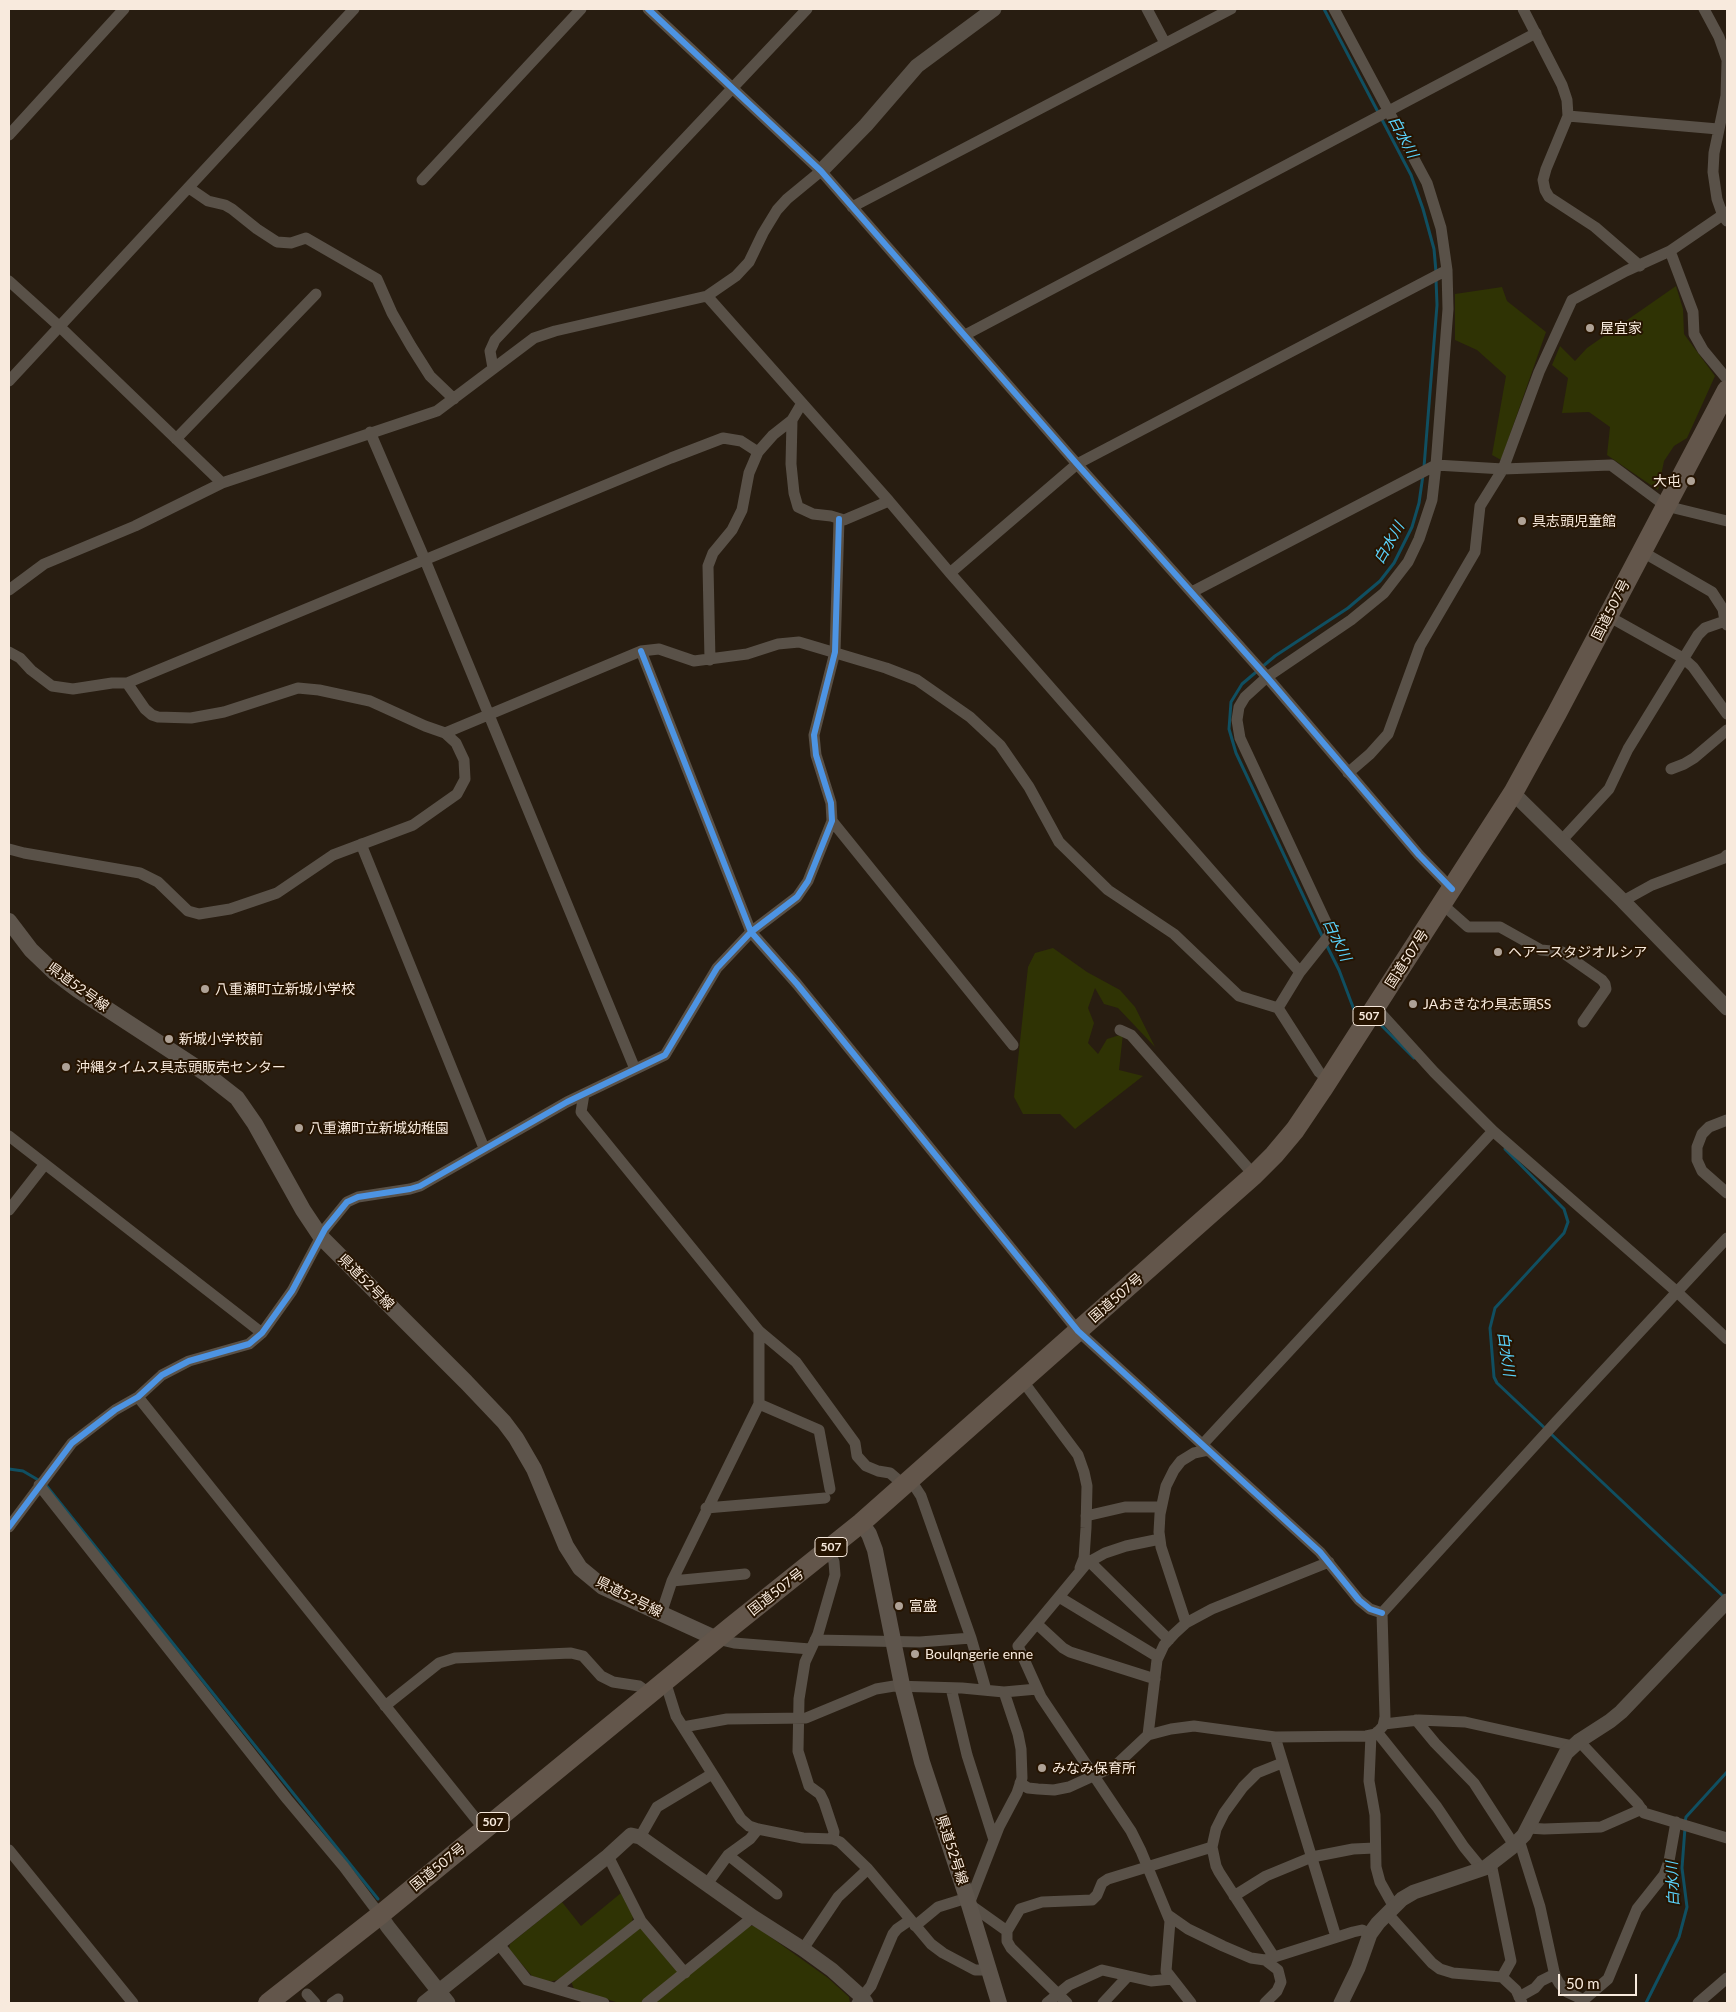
<!DOCTYPE html>
<meta charset="utf-8">
<style>
body{margin:0}
#map{position:relative;width:1736px;height:2012px;overflow:hidden;background:#281d11;font-family:Lato,sans-serif}
canvas{display:block}
.frame{position:absolute;inset:0;border:10px solid #f8eadd;pointer-events:none}
.scale{position:absolute;left:1558px;top:1974px;width:79px;height:22px;box-sizing:border-box;border:2px solid #f8eadd;border-top:0;padding-left:6px;font-size:15px;line-height:18px;white-space:nowrap;color:#f8eadd;-webkit-text-stroke:4px #261401;paint-order:stroke}
</style>
<div id="map">
<canvas width="1736" height="2012"></canvas>
<div class="frame"></div>
<div class="scale">50 m</div>
</div>
<script>
const c = document.querySelector('canvas').getContext('2d');
c.lineJoin = 'round';
function paint(path, color) { c.fillStyle = color; c.fill(path, 'evenodd'); }
const shape = rows => new Path2D(rows.map(r => 'M' + r).join(''));
function strokePath(path, color, width, dash) { c.strokeStyle = color; c.lineWidth = width; c.lineCap = dash ? 'butt' : 'round'; c.setLineDash(dash || []); c.stroke(path); }
function write(font, color, halo, rows, align = 'center') {
  c.font = font + ' Lato,"Noto Sans JP",sans-serif'; c.lineWidth = 4; c.setLineDash([]); c.textBaseline = 'middle'; c.strokeStyle = halo; c.fillStyle = color; for (const [text, x, y, turn = 0] of rows) {
    c.save(); c.translate(x, y); c.rotate((+turn || 0) * Math.PI / 180); c.textAlign = isNaN(turn) ? turn : align; if (halo) c.strokeText(text, 0, 0); c.fillText(text, 0, 0); c.restore();
  }
}
const green = shape([
 [1676,286,1683,309,1684,334,1715,376,1687,438,1674,446,1664,461,1658,490,1607,455,1610,427,1589,412,1562,413,1568,378,1552,365,1560,346,1575,361,1587,348],
 [1502,287,1507,301,1546,332,1501,460,1492,455,1506,376,1477,350,1455,340,1455,294],
 [1053,948,1087,972,1120,990,1135,1007,1155,1047,1118,1008,1104,1004,1095,988,1088,1008,1094,1023,1088,1043,1098,1054,1107,1039,1123,1034,1119,1070,1143,1076,1075,1129,1060,1114,1023,1114,1014,1097,1028,967,1035,953],
 [621,1893,633,1916,632,1922,561,1979,549,1982,532,1976,509,1949,510,1944,562,1902,581,1926],
 [749,1926,755,1926,828,1978,849,1997,850,2003,654,2003],
 [638,1928,642,1928,677,1969,677,1974,641,2003,619,2003,574,1989,571,1981]
]);
const stream = shape([
 [1324,9,1411,175,1423,209,1434,249,1436,272],
 [1424,467,1437,305,1436,279],
 [1323,938,1236,753,1229,729,1231,702,1242,684,1275,656,1348,608,1380,581,1394,563,1412,527,1419,503,1423,475],
 [1326,944,1339,970,1356,1015],
 [1382,1026,1414,1058],
 [1505,1149,1564,1209,1568,1222,1564,1233,1495,1308,1490,1328,1494,1377,1497,1383,1725,1598],
 [9,1469,23,1471,40,1481],
 [45,1484,378,1899],
 [1685,1822,1686,1817,1727,1772],
 [1646,2003,1679,1937,1687,1907,1682,1868,1685,1828]
]);
const minor = shape([
 [648,9,821,171,1077,464,1267,677,1419,855,1452,889],
 [1147,9,1165,43],
 [1523,9,1562,85,1567,100,1568,116,1546,169,1543,180,1545,190,1549,197,1595,227,1640,266],
 [1704,9,1719,37,1727,60],
 [1568,116,1718,129],
 [9,135,124,9],
 [422,180,581,9],
 [189,188,208,201,225,205,232,209,257,229,277,242,291,243,306,238,377,279,392,313,411,346,430,376,454,399],
 [852,207,1231,9],
 [1727,221,1723,216,1717,199,1713,172,1714,153,1726,96,1727,62],
 [1670,251,1693,312,1694,334,1703,350,1727,379],
 [9,281,60,327,222,483],
 [707,296,889,501,950,573,1300,972],
 [965,335,1536,33],
 [493,368,490,351,495,340,807,9],
 [9,381,354,9],
 [792,420,791,464,794,493,798,507,813,514,831,516,844,520,889,501],
 [370,432,425,560,635,1069],
 [176,439,316,294],
 [1641,551,1712,592,1723,609,1725,621,1727,625],
 [950,573,1077,464,1447,270],
 [9,590,44,564,135,526,222,483,437,411,534,338,555,331,707,296,736,276,749,262,763,233,777,210,787,199,821,171],
 [1192,592,1436,465,1503,469,1611,465,1666,506,1727,521],
 [1608,616,1683,658,1693,667,1727,714],
 [641,651,751,932,797,984,1078,1331,1320,1552,1359,1600,1370,1609,1382,1613],
 [9,652,20,658,31,670,52,686,73,689,112,683,127,683,671,458,723,438,741,441,758,452],
 [710,660,708,566,713,553,732,530,742,510,749,473,758,452,773,435,792,420,802,403],
 [445,733,641,651,659,649,694,661,747,654,778,644,799,642,886,668,917,680,970,717,1000,745,1029,787,1059,842,1108,890,1174,934,1239,996,1278,1008,1319,1072,1329,1080],
 [1671,769,1684,764,1694,758,1727,730],
 [1348,773,1370,754,1388,734,1420,646,1475,552,1480,506,1503,469,1539,372,1572,300,1626,271,1670,251,1727,212],
 [832,821,1013,1045],
 [1562,840,1609,789,1628,749,1698,635,1705,628,1725,621],
 [361,844,484,1148],
 [9,849,24,853,140,873,158,882,188,911,199,914,230,909,277,893,333,855,413,825,457,794,465,779,464,760,456,743,445,733,425,726,370,701,319,690,298,688,224,712,191,718,158,717,152,715,145,709,127,683],
 [1623,901,1652,885,1724,858,1727,855],
 [1442,904,1468,927,1500,927,1541,950,1562,952,1602,980,1605,984,1606,989,1583,1022],
 [1375,1007,1434,1072,1493,1131,1677,1292,1727,1339],
 [1278,1008,1300,972,1331,933,1240,738,1237,720,1239,707,1245,697,1267,677,1351,620,1384,593,1408,562,1419,539,1432,500,1436,465,1448,309,1447,270,1441,228,1427,183,1334,9],
 [1120,1030,1131,1035,1254,1175],
 [584,1094,581,1112,759,1331,796,1362,855,1443,857,1456,866,1466,878,1471,890,1473,904,1485],
 [1727,1120,1709,1127,1702,1134,1697,1147,1697,1160,1702,1171,1727,1193],
 [9,1136,262,1333],
 [9,1210,45,1164],
 [1022,1380,1078,1455,1084,1472,1087,1486,1086,1528,1084,1558,1080,1568],
 [138,1397,484,1829],
 [759,1404,819,1430],
 [819,1430,830,1489],
 [1202,1445,1493,1131],
 [910,1479,921,1496,971,1638,986,1690],
 [39,1485,287,1799,344,1867,380,1915],
 [706,1508,825,1498],
 [1086,1516,1125,1507,1161,1507],
 [9,1527,72,1443,115,1410,138,1397,162,1375,189,1361,249,1344,262,1333,292,1291,325,1229,347,1202,358,1197,410,1189,420,1186,567,1102,665,1055,717,968,751,932,797,897,808,881,832,821,831,803,816,755,814,735,835,652,839,519],
 [1160,1539,1126,1546,1105,1553,1087,1563,1018,1646,1041,1697,1131,1831,1141,1851,1170,1921,1166,1971,1191,2003],
 [829,1549,834,1562,835,1575,818,1634,805,1662,799,1699,798,1751,809,1786,820,1794,824,1802,834,1832,833,1839],
 [1089,1561,1169,1640],
 [672,1581,745,1574],
 [1059,1597,1158,1657],
 [661,1614,672,1581,759,1404,759,1331],
 [1186,1623,1161,1547,1159,1532,1160,1514,1166,1486,1174,1470,1181,1461,1194,1453,1208,1450],
 [1037,1624,1063,1648,1070,1652,1155,1679],
 [717,1639,734,1643,810,1649],
 [815,1640,920,1642,971,1638],
 [665,1681,676,1716,741,1819,749,1826,758,1829,803,1838,833,1839,840,1842,868,1869,931,1944,943,1953,975,1970,989,1970],
 [951,1688,967,1755,994,1840],
 [1004,1692,1018,1734,1021,1749,1022,1778,1017,1793,999,1827,969,1904,1007,1931],
 [385,1706,439,1663,455,1658,571,1653,583,1656,601,1676,613,1682,639,1686,650,1694],
 [1416,1720,1435,1743,1474,1783,1514,1845],
 [1384,1724,1419,1720,1465,1722,1573,1746],
 [683,1727,727,1719,806,1718,876,1689,894,1686,962,1688,1004,1692,1037,1689],
 [1377,1732,1437,1807,1464,1847,1482,1869],
 [1148,1735,1157,1660,1164,1645,1174,1634,1186,1623,1212,1609,1329,1562],
 [1371,1735,1369,1781,1375,1815,1376,1867,1380,1882,1394,1907],
 [1275,1737,1336,1937],
 [1579,1741,1638,1804,1644,1813,1727,1838],
 [1020,1783,1028,1788,1038,1789,1054,1790,1069,1787,1115,1766,1148,1735,1171,1729,1194,1726,1275,1737,1366,1736,1376,1734,1383,1726,1385,1717,1382,1613,1556,1422,1727,1238],
 [1528,1828,1544,1829,1601,1827,1642,1809],
 [640,1837,657,1807,712,1774],
 [1519,1840,1540,1907,1555,1976,1559,1983,1567,1992,1584,2000],
 [9,1850,133,2003],
 [728,1855,777,1894],
 [608,1856,641,1921,685,1973],
 [1491,1863,1511,1961,1502,1977],
 [707,1884,728,1855,750,1839,758,1829],
 [1234,1896,1266,1876,1312,1857,1353,1849,1375,1848],
 [1387,1913,1432,1963,1440,1969,1453,1973,1502,1977,1516,1990,1522,2003],
 [1168,1915,1188,1929,1223,1946,1251,1958,1265,1960,1353,1932,1362,1930,1370,1934],
 [915,1926,938,1907,967,1898],
 [498,1943,527,1980,604,2003],
 [803,1949,838,1897,868,1869],
 [1274,1957,1219,1872,1216,1866,1212,1847,1216,1829,1224,1813,1243,1787,1257,1773,1282,1763],
 [1265,1960,1278,1970,1281,1982,1277,1991,1265,2003],
 [556,1988,641,1921],
 [307,1994,315,2003],
 [1519,1997,1535,1988,1541,1981,1555,1974],
 [332,2003,338,1999],
 [647,2003,753,1917],
 [857,2003,871,1986,893,1934,897,1929,910,1920],
 [1047,2003,1069,1985,1102,1970,1151,1981,1172,1979],
 [1067,2003,1011,1948,1007,1941,1007,1931,1020,1909,1042,1902,1092,1900,1097,1895,1102,1883,1108,1879,1212,1847],
 [1103,2003,1128,1976],
 [1580,2003,1608,1979,1637,1909,1664,1875,1669,1861,1676,1822],
 [1698,2003,1727,1978]
]);
const tertiary = shape([
 [821,171,866,125,917,66,994,9],
 [1513,793,1623,901,1727,1008],
 [380,1915,388,1927,448,2003],
 [424,2003,608,1856,631,1835,640,1837,753,1917,803,1949,832,1970,862,1997,866,2003],
 [1341,2003,1358,1968,1370,1934,1378,1923,1402,1899,1414,1892,1485,1868,1512,1847,1524,1835,1566,1753,1579,1741,1610,1721,1621,1712,1727,1601]
]);
const secondary = shape([
 [9,921,31,950,54,972,78,990,205,1073,237,1098,255,1124,303,1210,321,1237,466,1382,504,1422,516,1438,534,1469,566,1546,580,1568,603,1587,717,1639],
 [861,1523,869,1534,875,1550,902,1685,922,1762,967,1898,999,2003]
]);
const trunk = shape([
 [268,2003,380,1915,731,1627,861,1523,1254,1175,1274,1155,1295,1130,1322,1090,1513,793,1557,713,1727,390]
]);
const cycleway = shape([
 [648,9,821,171,1077,464,1267,677,1419,855,1452,889],
 [641,651,751,932,797,984,1078,1331,1320,1552,1359,1600,1370,1609,1382,1613],
 [9,1527,72,1443,115,1410,138,1397,162,1375,189,1361,249,1344,262,1333,292,1291,325,1229,347,1202,358,1197,410,1189,420,1186,567,1102,665,1055,717,968,751,932,797,897,808,881,832,821,831,803,816,755,814,735,835,652,839,519]
]);
const markers = [
 [1590,328,5,"#afa296"],
 [1691,481,5,"#afa296"],
 [1522,521,5,"#afa296"],
 [1498,952,5,"#afa296"],
 [205,989,5,"#afa296"],
 [1413,1004,5,"#afa296"],
 [169,1039,5,"#afa296"],
 [66,1067,5,"#afa296"],
 [299,1128,5,"#afa296"],
 [899,1606,5,"#afa296"],
 [915,1654,5,"#afa296"],
 [1042,1768,5,"#afa296"]
];
const shields = [
 [1369,1016,32],
 [831,1547,32],
 [493,1822,32]
];
const shieldNames = [
 ["507",1369,1016],
 ["507",831,1547],
 ["507",493,1822]
];
const poiNames = [
 ["屋宜家",1600,328],
 ["大屯",1681,481,"right"],
 ["具志頭児童館",1532,521],
 ["ヘアースタジオルシア",1508,952],
 ["八重瀬町立新城小学校",215,989],
 ["JAおきなわ具志頭SS",1423,1004],
 ["新城小学校前",179,1039],
 ["沖縄タイムス具志頭販売センター",76,1067],
 ["八重瀬町立新城幼稚園",309,1128],
 ["富盛",909,1606],
 ["Boulqngerie enne",925,1654],
 ["みなみ保育所",1052,1768]
];
const streetNames = [
 ["国道507号",1611,610,-63],
 ["国道507号",1407,959,-57],
 ["県道52号線",78,987,36],
 ["県道52号線",366,1282,45],
 ["国道507号",1116,1298,-41],
 ["国道507号",776,1592,-38],
 ["県道52号線",629,1597,27],
 ["県道52号線",952,1850,72],
 ["国道507号",438,1867,-39]
];
const waterNames = [
 ["白水川",1403,137,62],
 ["白水川",1389,543,-60],
 ["白水川",1337,940,65],
 ["白水川",1506,1354,82],
 ["白水川",1673,1884,-92]
];
paint(green, '#2f3304');
strokePath(stream, '#104f61', 3);
strokePath(minor, '#595148', 11);
strokePath(tertiary, '#595148', 15);
strokePath(secondary, '#5e554c', 16);
strokePath(trunk, '#63564b', 20);
strokePath(cycleway, '#4d94e3', 6);
for (const [x, y, r, color] of markers) { const dot = new Path2D(); dot.arc(x, y, r, 0, 2 * Math.PI); c.fillStyle = color; c.fill(dot); strokePath(dot, '#261401', 2); }
for (const [x, y, w] of shields) { const box = new Path2D(); box.roundRect(x - w / 2, y - 9.5, w, 19, 4); c.fillStyle = '#261401'; c.fill(box); strokePath(box, '#f8eadd', 1); }
write('bold 12px', '#f8eadd', null, shieldNames);
write('14px', '#f8eadd', '#261401', poiNames, 'left');
write('14px', '#f8eadd', '#261401', streetNames);
write('italic 15px', '#5ad2fb', '#261401', waterNames);
</script>
